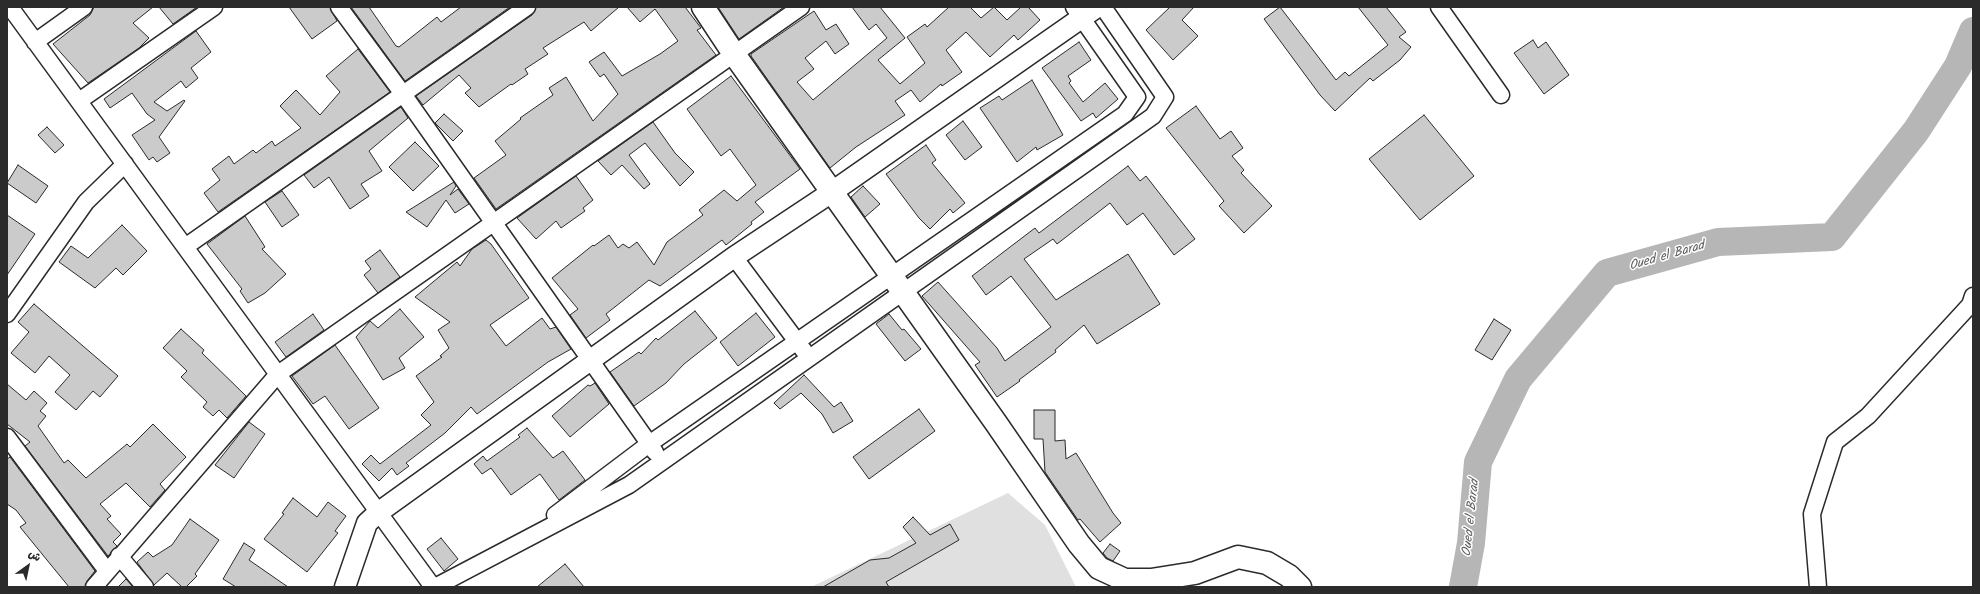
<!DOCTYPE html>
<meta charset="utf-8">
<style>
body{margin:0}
#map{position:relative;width:1980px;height:594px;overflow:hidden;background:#fff;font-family:Kalam,"Playpen Sans Arabic",sans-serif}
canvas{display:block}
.frame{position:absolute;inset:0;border:8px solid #2b2b2b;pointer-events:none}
.north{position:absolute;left:8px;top:546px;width:40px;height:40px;-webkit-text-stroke:3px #fff;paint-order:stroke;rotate:33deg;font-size:11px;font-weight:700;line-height:16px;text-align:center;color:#2b2b2b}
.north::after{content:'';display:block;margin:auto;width:14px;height:18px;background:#2b2b2b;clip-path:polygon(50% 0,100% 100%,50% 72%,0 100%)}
</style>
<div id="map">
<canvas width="1980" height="594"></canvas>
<div class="frame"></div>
<div class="north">ش</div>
</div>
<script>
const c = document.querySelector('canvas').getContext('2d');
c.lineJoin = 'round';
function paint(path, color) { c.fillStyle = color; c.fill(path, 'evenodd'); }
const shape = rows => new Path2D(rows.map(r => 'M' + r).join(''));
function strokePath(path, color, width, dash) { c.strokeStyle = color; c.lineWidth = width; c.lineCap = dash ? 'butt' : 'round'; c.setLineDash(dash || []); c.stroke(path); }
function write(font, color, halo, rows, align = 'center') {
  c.font = font + ' Kalam,sans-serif'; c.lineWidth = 3; c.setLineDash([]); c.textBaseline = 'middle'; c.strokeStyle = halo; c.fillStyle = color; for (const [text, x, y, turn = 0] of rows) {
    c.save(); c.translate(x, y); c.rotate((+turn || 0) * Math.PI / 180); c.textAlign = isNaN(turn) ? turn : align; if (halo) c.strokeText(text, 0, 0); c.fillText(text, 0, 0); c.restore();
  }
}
const green = shape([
 [1008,493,1045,525,1076,587,811,587]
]);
const river = shape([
 [1463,587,1471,543,1478,462,1518,379,1607,273,1718,242,1832,237,1916,131,1958,66,1973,31]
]);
const building = shape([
 [94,7,153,7,133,23,149,38,139,48,88,83,53,44,90,15,94,7],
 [159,7,197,7,173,24,159,7],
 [289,7,330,7,337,21,312,39,289,7],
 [351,7,369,7,396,46,399,47,437,17,441,22,461,7,510,7,405,81,351,7],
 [536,7,619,7,591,31,584,22,543,48,548,54,525,69,528,74,512,85,511,84,479,107,465,93,471,88,459,75,423,105,416,96,532,15,536,7],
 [627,7,685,7,701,28,697,30,716,55,496,209,474,178,506,155,495,141,521,119,520,118,553,95,549,88,566,77,593,121,618,94,604,74,600,77,589,62,604,52,622,76,660,54,678,41,655,9,640,22,627,7],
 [718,7,784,7,739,39,718,7],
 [852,7,880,7,905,38,878,60,900,84,925,63,907,37,925,24,927,27,949,7,970,7,981,18,994,7,1007,20,1021,7,1028,7,1040,20,1018,40,1014,35,990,57,966,32,946,50,962,72,942,86,941,84,920,102,911,90,895,101,905,115,856,147,830,168,751,56,751,54,814,11,826,30,836,24,849,44,835,54,826,41,805,58,814,69,797,82,813,100,887,38,876,24,869,30,852,7],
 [1170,7,1194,7,1182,20,1198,36,1173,60,1146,30,1170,7],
 [1280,7,1336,80,1345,72,1349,76,1388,45,1358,7,1386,7,1406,32,1399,37,1411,47,1400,60,1373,81,1370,78,1335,111,1320,95,1264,19,1280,7],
 [196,31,211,52,191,68,198,78,186,88,181,81,154,102,167,111,184,100,185,101,159,137,170,153,157,162,153,157,149,160,132,135,155,120,147,114,132,93,110,108,104,99,196,31],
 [1533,40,1538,48,1546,42,1569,75,1544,94,1514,53,1533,40],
 [1079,42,1091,60,1068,76,1071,81,1069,83,1083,102,1105,83,1118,99,1096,118,1093,113,1081,121,1042,68,1079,42],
 [358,49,390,92,218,212,204,193,220,180,212,169,229,156,234,164,253,150,256,153,272,141,275,146,301,128,280,106,296,90,320,115,340,92,326,76,358,49],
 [731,76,800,169,755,202,764,212,751,222,752,224,726,245,722,240,660,286,649,280,606,314,610,320,586,338,570,315,578,309,552,278,593,245,594,246,609,235,618,248,623,244,629,248,637,242,654,265,667,242,703,215,699,210,724,190,737,201,756,185,730,149,721,156,687,109,731,76],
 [1032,80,1063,135,1037,150,1036,147,1017,162,980,108,999,96,1002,100,1032,80],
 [1196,106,1220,139,1231,131,1243,148,1232,156,1244,170,1241,173,1272,206,1244,233,1219,206,1224,201,1166,128,1196,106],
 [401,107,408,118,369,151,382,171,361,184,369,196,350,209,329,177,314,188,304,175,401,107],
 [444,114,463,131,453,141,435,123,444,114],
 [1424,115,1474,176,1420,220,1369,159,1424,115],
 [963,121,982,147,965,160,946,135,963,121],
 [653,122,675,153,694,172,680,186,645,143,629,155,650,184,644,189,622,165,611,175,598,161,653,122],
 [47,127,64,145,55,153,38,135,47,127],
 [415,142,439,166,413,191,389,167,415,142],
 [926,145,936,160,932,163,965,203,953,213,950,209,930,229,919,218,886,174,926,145],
 [18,165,48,186,36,203,7,183,18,165],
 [1128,166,1140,181,1146,176,1195,239,1174,255,1143,213,1127,225,1110,203,1057,244,1053,239,1024,259,1056,300,1128,254,1160,304,1097,344,1084,325,1055,350,1056,352,1019,380,1020,381,997,397,975,365,980,362,922,296,938,282,997,348,1005,361,1051,327,1011,276,986,295,972,276,1035,228,1039,233,1128,166],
 [576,176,593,200,583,208,585,211,561,228,556,221,536,239,517,218,576,176],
 [454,182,456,186,450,195,458,189,469,204,455,213,446,200,427,227,406,212,454,182],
 [863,186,880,204,865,217,851,197,863,186],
 [282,191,299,215,282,227,265,202,282,191],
 [7,215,35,234,7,275,7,215],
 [245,216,265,247,262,249,286,274,265,293,248,303,240,291,242,289,207,244,245,216],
 [122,225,147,251,123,275,116,268,95,288,59,262,71,246,88,258,122,225],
 [486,240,491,244,529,298,490,325,506,346,542,318,550,329,556,327,571,349,548,362,477,414,471,407,445,433,406,463,409,466,397,475,392,468,379,481,362,464,371,455,380,464,431,425,421,415,434,402,416,376,442,357,440,356,449,348,438,330,450,322,415,297,457,262,460,266,472,249,486,240],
 [380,250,400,277,378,293,364,275,371,269,365,261,380,250],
 [34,304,118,376,100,397,93,391,76,410,55,392,70,375,49,356,35,373,11,353,29,332,18,322,34,304],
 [400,309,424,337,399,358,405,368,383,380,356,337,370,321,378,328,400,309],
 [695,311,717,338,684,364,666,383,634,406,610,372,639,352,641,354,656,338,658,340,695,311],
 [756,313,775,337,738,366,720,342,756,313],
 [313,314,324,330,286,357,275,342,313,314],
 [889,314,902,330,904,329,921,349,905,361,876,324,889,314],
 [1494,319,1511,330,1492,360,1475,350,1494,319],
 [181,329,204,350,202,353,246,396,227,418,219,410,213,416,203,407,207,402,181,377,187,371,163,348,181,329],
 [335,345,379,408,349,429,325,396,313,404,292,376,335,345],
 [804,375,834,407,841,402,853,421,833,433,822,414,801,393,780,409,774,403,804,375],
 [595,383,609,404,570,437,552,416,588,385,590,386,595,383],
 [7,384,26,400,34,391,47,403,40,411,46,416,38,426,64,463,68,460,86,478,127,444,130,447,153,424,186,457,160,484,165,490,150,507,126,483,100,504,111,516,107,519,121,534,113,542,117,546,108,556,25,446,30,442,7,424,7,384],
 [919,409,935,431,869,479,853,457,919,409],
 [1034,410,1055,410,1055,441,1065,440,1066,459,1076,453,1113,513,1121,523,1100,542,1080,519,1078,520,1045,472,1043,439,1034,439,1034,410],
 [249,422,265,434,234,478,215,465,249,422],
 [527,428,553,458,563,451,585,480,559,500,540,474,511,495,491,468,482,474,474,464,483,456,487,461,520,437,518,435,527,428],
 [10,457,95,571,87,581,85,587,69,587,20,527,26,523,16,510,7,504,7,459,10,457],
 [293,498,317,517,328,502,346,516,335,531,338,533,307,572,264,539,284,514,282,513,293,498],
 [913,517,930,535,950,524,959,540,886,582,889,587,823,587,870,560,889,558,916,543,903,527,913,517],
 [190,519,219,540,195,574,197,576,186,587,182,587,167,573,154,585,137,562,148,552,153,557,172,545,190,519],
 [441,538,458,559,444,571,427,549,441,538],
 [244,543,255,550,249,560,288,587,236,587,223,579,244,543],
 [1110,544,1120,551,1113,561,1107,558,1103,553,1110,544],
 [565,564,584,587,537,587,565,564],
 [126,579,133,587,118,587,126,579]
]);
const minor = shape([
 [10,7,433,587],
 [339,7,403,94,655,452],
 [1439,7,1501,95],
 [35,42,84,7],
 [79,101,214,7],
 [185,247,527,7],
 [734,257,804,351],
 [7,314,86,202,125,164],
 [7,437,107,571],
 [555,515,649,444,1125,114,1137,97,1074,7],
 [119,556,145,587],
 [94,587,278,374,801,7],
 [435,587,629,485,1153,116,1165,97,1103,7],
 [1818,587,1812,514,1835,442,1868,416,1970,305,1973,296]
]);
const tertiary = shape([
 [345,587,367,523,379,512,734,257,832,192,1097,7]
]);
const secondary = shape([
 [703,7,734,54,996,423,1079,544,1099,568,1125,580,1151,580,1195,573,1238,557,1267,563,1289,576,1300,587]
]);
const waterNames = [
 ["Oued el Barad",1667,257,-16],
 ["Oued el Barad",1472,518,-84]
];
paint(green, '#e0e0e0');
strokePath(river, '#b6b6b6', 28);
paint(building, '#cbcbcb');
strokePath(building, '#2b2b2b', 1);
strokePath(minor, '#2b2b2b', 19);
strokePath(tertiary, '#2b2b2b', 23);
strokePath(secondary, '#2b2b2b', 25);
strokePath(minor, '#fff', 16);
strokePath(tertiary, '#fff', 20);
strokePath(secondary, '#fff', 22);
write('italic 13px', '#5c5c5c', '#fff', waterNames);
</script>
